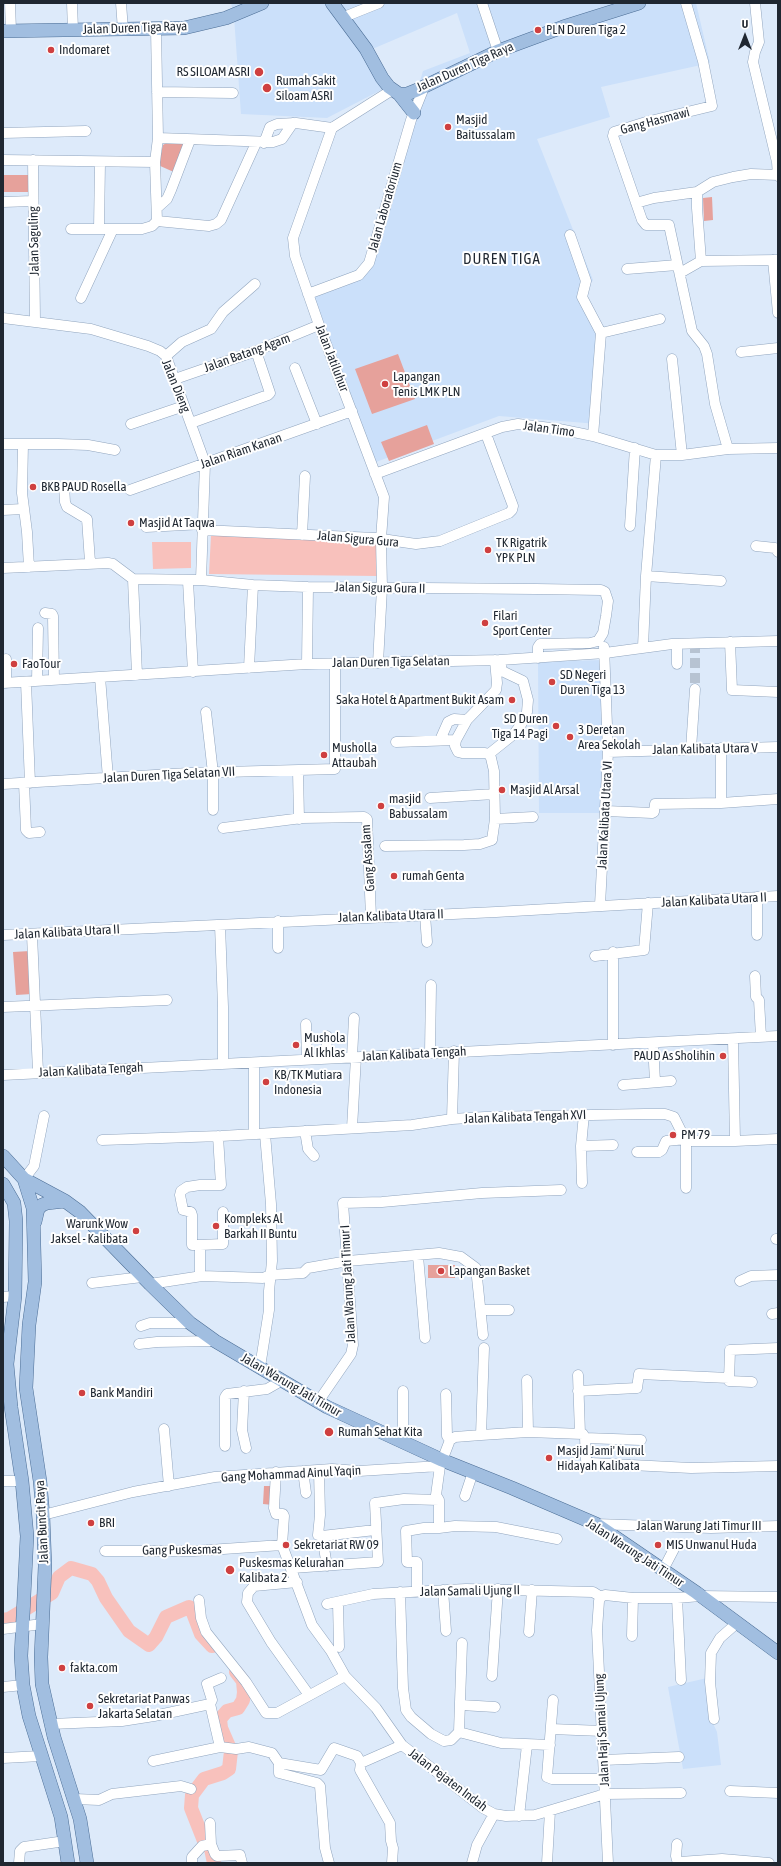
<!DOCTYPE html>
<style>
body{margin:0}
#map{position:relative;width:781px;height:1866px;overflow:hidden;background:#ddeafa;font-family:"Asap Condensed",sans-serif}
canvas{display:block}
.frame{position:absolute;inset:0;border:4px solid #1f2731;pointer-events:none}
.north{position:absolute;left:725px;top:16px;width:40px;height:40px;-webkit-text-stroke:3px #fff;paint-order:stroke;rotate:0deg;font-size:11px;font-weight:700;line-height:16px;text-align:center;color:#1f2731}
.north::after{content:'';display:block;margin:auto;width:14px;height:18px;background:#1f2731;clip-path:polygon(50% 0,100% 100%,50% 72%,0 100%)}
</style>
<div id="map">
<canvas width="781" height="1866"></canvas>
<div class="frame"></div>
<div class="north">U</div>
</div>
<script>
const c = document.querySelector('canvas').getContext('2d');
c.lineJoin = 'round';
function paint(path, color) { c.fillStyle = color; c.fill(path, 'evenodd'); }
const shape = rows => new Path2D(rows.map(r => 'M' + r).join(''));
function strokePath(path, color, width, dash) { c.strokeStyle = color; c.lineWidth = width; c.lineCap = dash ? 'butt' : 'round'; c.setLineDash(dash || []); c.stroke(path); }
function write(font, color, halo, rows, align = 'center') {
  c.font = font + ' "Asap Condensed",sans-serif'; c.lineWidth = 4; c.setLineDash([]); c.textBaseline = 'middle'; c.strokeStyle = halo; c.fillStyle = color; for (const [text, x, y, turn = 0] of rows) {
    c.save(); c.translate(x, y); c.rotate((+turn || 0) * Math.PI / 180); c.textAlign = isNaN(turn) ? turn : align; if (halo) c.strokeText(text, 0, 0); c.fillText(text, 0, 0); c.restore();
  }
}
const built = shape([
 [231,3,696,3,710,63,601,87,610,117,537,139,593,280,584,292,604,328,598,424,499,416,376,462,309,288,364,267,423,71,470,53,457,13,363,53,383,89,327,118,241,114,234,17],
 [602,660,602,813,539,813,538,662],
 [707,1678,711,1719,717,1732,721,1765,683,1769,668,1687]
]);
const green = shape([
 [168,142,185,142,176,173,158,165,163,145],
 [3,175,28,175,28,192,3,192],
 [712,197,713,220,704,221,703,198],
 [398,354,415,399,372,414,355,369],
 [427,425,434,444,389,461,381,442],
 [30,951,32,994,16,995,13,952],
 [428,1265,455,1265,455,1278,428,1278],
 [264,1486,274,1486,273,1505,263,1504]
]);
const water = shape([
 [211,535,377,541,377,576,209,574],
 [152,542,191,542,191,568,153,569]
]);
const river = shape([
 [3,1620,9,1619,52,1593,59,1577,71,1568,92,1574,98,1581,106,1598,129,1631,149,1645,156,1637,166,1617,189,1607,193,1609,193,1613,201,1634,212,1646],
 [214,1863,211,1849,204,1841,191,1808,192,1795,204,1779,223,1773,229,1769,231,1751,221,1728,220,1719,227,1711,238,1708,243,1700,244,1692,243,1681,236,1672]
]);
const minorTunnel = shape([
 [695,643,695,689]
]);
const minor = shape([
 [10,3,11,31],
 [72,3,73,30],
 [121,3,123,30],
 [482,3,498,51],
 [686,3,703,61,712,106,646,122,614,132,613,136,642,220,646,225,669,225,692,331,704,346,707,354,715,404,728,449],
 [755,3,759,42,755,52,753,62,777,162,778,176],
 [344,17,379,3],
 [157,92,233,93],
 [3,133,86,131],
 [158,138,273,142,282,139,293,123],
 [264,143,270,127,277,124,296,123,332,128],
 [3,160,155,162],
 [33,160,35,321],
 [3,202,33,201],
 [636,203,654,198,697,192],
 [157,208,167,199,171,190,190,140],
 [157,221,209,226,216,224,221,220,256,143],
 [71,229,142,229,152,226,157,221,155,162,158,138,156,29],
 [99,229,100,162],
 [570,235,586,281,582,297,601,333,593,436],
 [773,260,778,313],
 [701,261,697,208,697,192,713,182,733,177,751,174,778,175],
 [627,269,677,265],
 [680,273,701,261,778,260],
 [308,294,359,275,369,263,411,120,425,85],
 [81,298,113,229],
 [3,318,91,329,148,346,160,351,166,356,205,463,201,580],
 [601,333,660,319],
 [741,352,778,348],
 [166,356,182,342,211,329,223,312,255,284],
 [672,359,682,455],
 [295,368,317,424],
 [175,379,256,351,319,325],
 [191,423,268,395,270,393,256,351],
 [131,424,184,406],
 [3,444,58,444,88,445,115,450],
 [23,444,22,493,27,532,29,567],
 [375,474,502,427,518,424,559,429,593,436,656,455,682,455,728,449,778,448],
 [64,486,65,502,67,507,87,519,90,562],
 [130,490,352,411],
 [3,510,23,509],
 [630,526,635,448],
 [146,527,203,524],
 [202,530,375,538,416,544,440,541,509,513,512,510,513,506,486,434],
 [302,535,305,476],
 [756,546,775,548,778,552],
 [3,568,108,563,113,564,133,579,201,580,253,585,308,587,536,589,601,590,605,592,608,601,606,616,603,633,598,641,590,643,540,644,538,647,538,658],
 [646,576,721,581],
 [133,579,137,675],
 [188,581,193,672],
 [45,613,52,614,53,616,54,680],
 [730,642,732,690,778,692],
 [677,644,677,664],
 [643,647,646,576,656,455],
 [6,659,6,683],
 [378,663,382,588,381,539,384,497,319,325,295,256,293,238,332,128,392,90],
 [307,664,308,587],
 [249,668,253,585],
 [100,677,108,778],
 [37,681,38,628],
 [26,682,30,783],
 [3,683,307,664,500,660,605,653,672,644,778,641],
 [206,712,213,773,213,810],
 [440,740,448,722,454,719,467,720],
 [396,742,456,740],
 [721,748,721,803],
 [691,749,695,689],
 [608,752,778,747],
 [489,754,514,734,522,723,527,712,528,700,523,681,502,671,500,660],
 [298,771,299,819],
 [24,783,26,830,29,833,40,832],
 [3,784,189,773,335,769,335,663],
 [430,798,494,794],
 [606,811,652,813,654,812,655,804,721,803,778,799],
 [495,819,533,817],
 [223,828,302,818,364,817,367,819,371,917],
 [385,846,464,845,480,844,492,840,495,819,494,771,491,758,489,754,485,753,462,753,458,752,455,746,456,740,467,720,496,690,497,683,495,660],
 [600,905,608,752,604,647],
 [425,915,427,942],
 [278,921,278,948],
 [220,925,223,1007,223,1064],
 [3,935,496,912,778,896],
 [32,935,38,1072],
 [757,935,757,897],
 [613,952,613,1045],
 [595,956,644,950,648,903],
 [755,976,756,997,759,1000,761,1037],
 [3,1007,167,1000],
 [306,1024,307,1059],
 [733,1039,735,1141],
 [653,1043,655,1082],
 [430,1053,431,985],
 [352,1057,354,1018],
 [326,1058,327,1036],
 [254,1064,254,1134],
 [3,1075,778,1036],
 [623,1085,671,1081],
 [452,1119,454,1051],
 [352,1128,356,1057],
 [305,1131,308,1149,314,1156],
 [102,1140,221,1136,412,1125,452,1119,485,1117,645,1114,665,1114,674,1117,684,1137,690,1141,735,1141,778,1139],
 [581,1146,613,1145],
 [637,1152,659,1152,662,1150,666,1141,686,1139,686,1188],
 [24,1179,34,1166,44,1116],
 [582,1183,581,1146,584,1114],
 [776,1239,778,1239],
 [200,1245,223,1244,223,1212],
 [418,1256,425,1338],
 [200,1276,200,1245,192,1245,192,1215,191,1212,183,1210,180,1195,181,1191,187,1187,200,1185,221,1185,218,1136],
 [740,1281,751,1276,778,1275],
 [92,1283,142,1277],
 [150,1284,202,1276,263,1278,270,1275,303,1273,308,1268,348,1261,439,1253,461,1257,476,1268,483,1335],
 [3,1297,15,1296],
 [482,1310,509,1310],
 [772,1314,778,1313],
 [141,1326,150,1323,190,1323],
 [139,1344,157,1342,215,1341],
 [260,1367,269,1310,269,1291,272,1261,271,1204,265,1134],
 [578,1375,580,1434],
 [527,1380,528,1432],
 [752,1382,729,1381,730,1350,778,1348],
 [244,1391,242,1430,246,1448],
 [578,1391,637,1388,639,1374,729,1378],
 [446,1394,447,1436,450,1440],
 [318,1402,351,1354,353,1345,343,1203,382,1202,482,1193,561,1190],
 [164,1429,169,1486],
 [481,1435,484,1348],
 [585,1438,641,1440],
 [403,1442,403,1391],
 [225,1446,225,1397,227,1394,267,1389,281,1381],
 [319,1470,320,1515,318,1535,322,1536,327,1566],
 [303,1471,306,1493],
 [276,1472,274,1508,276,1514,283,1514,284,1516,282,1545,312,1625,331,1651,345,1676,376,1708,402,1745,483,1808,494,1814,506,1816,535,1815,605,1794,681,1793],
 [3,1481,22,1481],
 [465,1496,473,1472],
 [43,1515,133,1492,215,1477,303,1471,332,1469,359,1471,440,1466,450,1440,455,1437,481,1435,528,1432,583,1434,585,1438,586,1460,591,1463,691,1468,778,1466],
 [596,1524,711,1528,778,1526],
 [439,1528,455,1526,496,1527,557,1539],
 [322,1536,375,1530],
 [105,1551,194,1551,282,1545],
 [292,1568,378,1562,375,1503,404,1499,439,1500,436,1495,440,1466],
 [663,1570,675,1547],
 [297,1582,254,1586,248,1593,247,1602,271,1642,309,1695],
 [443,1590,446,1631],
 [400,1592,403,1688,406,1710,411,1717,431,1734,444,1741,451,1740,459,1732,462,1643],
 [417,1592,417,1562,407,1562,406,1531,424,1528,439,1528,439,1500],
 [601,1597,599,1601,597,1630,608,1863],
 [601,1597,605,1595,633,1598,677,1598,700,1596,778,1597],
 [677,1598,681,1680],
 [199,1600,201,1618,206,1632,246,1682,266,1713,277,1713,345,1676],
 [338,1602,339,1647],
 [327,1604,373,1594,466,1589,593,1592,601,1597],
 [3,1629,42,1624],
 [529,1632,532,1590],
 [632,1636,633,1598],
 [492,1676,498,1589],
 [3,1687,23,1685],
 [553,1700,547,1777,552,1779,604,1779],
 [461,1705,495,1707],
 [714,1719,710,1682,711,1653,720,1638,737,1623],
 [51,1724,122,1721,154,1716,210,1704,212,1700,207,1684,221,1678],
 [551,1729,602,1731],
 [459,1732,501,1743,550,1745],
 [220,1747,236,1749,249,1747,272,1753,279,1763,321,1770,334,1748,357,1756,361,1763],
 [3,1758,41,1756],
 [603,1760,679,1757],
 [153,1761,220,1747,210,1704],
 [279,1763,279,1773,317,1783,320,1786,325,1848,329,1863],
 [730,1791,778,1793],
 [75,1799,99,1800,112,1794,181,1786,191,1789],
 [519,1816,527,1745],
 [210,1823,211,1844,215,1854,217,1856,240,1855,242,1863],
 [677,1844,676,1856,677,1860,680,1862,722,1859,769,1863],
 [19,1863,20,1851,24,1847,65,1841],
 [192,1863,192,1857,202,1846,211,1844],
 [392,1863,393,1848,391,1841,390,1823,360,1770,361,1763,402,1745],
 [472,1863,477,1845,494,1814],
 [547,1863,550,1811]
]);
const major = shape([
 [332,3,366,49,382,78,389,87,399,94,407,94,417,90,498,51,563,27,639,3],
 [3,31,184,28,226,18,262,3],
 [399,94,414,113],
 [3,1156,24,1179,33,1208,35,1282,29,1325,26,1388,40,1481,43,1515,45,1566,41,1657,42,1684,54,1737,80,1819,87,1863],
 [24,1179,65,1201,80,1212,150,1284,190,1323,215,1341,327,1407,442,1460,512,1488,596,1524,697,1593,778,1653],
 [3,1184,14,1203,16,1221,15,1296,7,1364,11,1407,22,1481,27,1536,21,1656,23,1685,29,1716,61,1817,68,1863],
 [35,1222,38,1209,42,1205,47,1203,65,1201]
]);
const markers = [
 [538,30,4,"#cf4040"],
 [51,50,4,"#cf4040"],
 [259,72,5,"#cf4040"],
 [267,88,5,"#cf4040"],
 [448,127,4,"#cf4040"],
 [385,384,4,"#cf4040"],
 [33,487,4,"#cf4040"],
 [131,523,4,"#cf4040"],
 [488,550,4,"#cf4040"],
 [485,623,4,"#cf4040"],
 [14,664,4,"#cf4040"],
 [552,682,4,"#cf4040"],
 [512,700,4,"#cf4040"],
 [556,726,4,"#cf4040"],
 [570,737,4,"#cf4040"],
 [324,755,4,"#cf4040"],
 [502,790,4,"#cf4040"],
 [381,806,4,"#cf4040"],
 [394,876,4,"#cf4040"],
 [296,1045,4,"#cf4040"],
 [723,1056,4,"#cf4040"],
 [266,1082,4,"#cf4040"],
 [673,1135,4,"#cf4040"],
 [216,1226,4,"#cf4040"],
 [136,1231,4,"#cf4040"],
 [441,1271,4,"#cf4040"],
 [82,1393,4,"#cf4040"],
 [329,1432,5,"#cf4040"],
 [549,1458,4,"#cf4040"],
 [91,1523,4,"#cf4040"],
 [286,1545,4,"#cf4040"],
 [658,1545,4,"#cf4040"],
 [230,1570,5,"#cf4040"],
 [62,1668,4,"#cf4040"],
 [90,1706,4,"#cf4040"]
];
const streetNames = [
 ["Jalan Duren Tiga Raya",135,28,-2],
 ["Jalan Duren Tiga Raya",465,67,-24],
 ["Gang Hasmawi",655,121,-15],
 ["Jalan Laboratorium",385,207,-74],
 ["Jalan Saguling",34,241,-91],
 ["Jalan Batang Agam",247,353,-20],
 ["Jalan Jatiluhur",332,358,69],
 ["Jalan Dieng",176,386,68],
 ["Jalan Timo",549,429,8],
 ["Jalan Riam Kanan",241,451,-19],
 ["Jalan Sigura Gura",358,539,5],
 ["Jalan Sigura Gura II",380,588,1],
 ["Jalan Duren Tiga Selatan",391,662,-1],
 ["Jalan Kalibata Utara V",705,749,-1],
 ["Jalan Duren Tiga Selatan VII",169,775,-3],
 ["Jalan Kalibata Utara VI",605,815,-87],
 ["Gang Assalam",368,858,-94],
 ["Jalan Kalibata Utara II",714,900,-3],
 ["Jalan Kalibata Utara II",391,916,-2],
 ["Jalan Kalibata Utara II",67,932,-3],
 ["Jalan Kalibata Tengah",414,1054,-3],
 ["Jalan Kalibata Tengah",91,1070,-3],
 ["Jalan Kalibata Tengah XVI",525,1117,-2],
 ["Jalan Warung Jati Timur I",348,1284,-93],
 ["Jalan Warung Jati Timur",291,1385,30],
 ["Gang Mohammad Ainul Yaqin",291,1474,-3],
 ["Jalan Buncit Raya",42,1522,-93],
 ["Jalan Warung Jati Timur III",699,1526],
 ["Gang Puskesmas",182,1550,-1],
 ["Jalan Warung Jati Timur",635,1553,33],
 ["Jalan Samali Ujung II",470,1591,-1],
 ["Jalan Haji Samali Ujung",602,1730,-93],
 ["Jalan Pejaten Indah",448,1780,37]
];
const poiNames = [
 ["PLN Duren Tiga 2",546,30],
 ["Indomaret",59,50],
 ["RS SILOAM ASRI",250,72,"right"],
 ["Rumah Sakit",276,81],
 ["Siloam ASRI",276,96],
 ["Masjid",456,120],
 ["Baitussalam",456,135],
 ["Lapangan",393,377],
 ["Tenis LMK PLN",393,392],
 ["BKB PAUD Rosella",41,487],
 ["Masjid At Taqwa",139,523],
 ["TK Rigatrik",496,543],
 ["YPK PLN",496,558],
 ["Filari",493,616],
 ["Sport Center",493,631],
 ["FaoTour",22,664],
 ["SD Negeri",560,675],
 ["Duren Tiga 13",560,690],
 ["Saka Hotel & Apartment Bukit Asam",504,700,"right"],
 ["SD Duren",548,719,"right"],
 ["Tiga 14 Pagi",548,734,"right"],
 ["3 Deretan",578,730],
 ["Area Sekolah",578,745],
 ["Musholla",332,748],
 ["Attaubah",332,763],
 ["Masjid Al Arsal",510,790],
 ["masjid",389,799],
 ["Babussalam",389,814],
 ["rumah Genta",402,876],
 ["Mushola",304,1038],
 ["Al Ikhlas",304,1053],
 ["PAUD As Sholihin",715,1056,"right"],
 ["KB/TK Mutiara",274,1075],
 ["Indonesia",274,1090],
 ["PM 79",681,1135],
 ["Kompleks Al",224,1219],
 ["Barkah II Buntu",224,1234],
 ["Warunk Wow",128,1224,"right"],
 ["Jaksel - Kalibata",128,1239,"right"],
 ["Lapangan Basket",449,1271],
 ["Bank Mandiri",90,1393],
 ["Rumah Sehat Kita",338,1432],
 ["Masjid Jami' Nurul",557,1451],
 ["Hidayah Kalibata",557,1466],
 ["BRI",99,1523],
 ["Sekretariat RW 09",294,1545],
 ["MIS Unwanul Huda",666,1545],
 ["Puskesmas Kelurahan",239,1563],
 ["Kalibata 2",239,1578],
 ["fakta.com",70,1668],
 ["Sekretariat Panwas",98,1699],
 ["Jakarta Selatan",98,1714]
];
const quarterNames = [
 ["DUREN TIGA",502,259]
];
paint(built, '#cbe0fa');
paint(green, '#e6a19b');
paint(water, '#f8c1bc');
strokePath(river, '#f8c1bc', 14);
strokePath(minorTunnel, '#b7c3d2', 10, [10, 5]);
strokePath(minor, '#91a5be', 11);
strokePath(major, '#4b6d95', 14);
strokePath(minor, '#fff', 10);
strokePath(major, '#a1bee0', 13);
for (const [x, y, r, color] of markers) { const dot = new Path2D(); dot.arc(x, y, r, 0, 2 * Math.PI); c.fillStyle = color; c.fill(dot); strokePath(dot, '#fff', 1.5); }
write('13px', '#1f2731', '#fff', streetNames);
write('13px', '#1f2731', '#fff', poiNames, 'left');
c.letterSpacing = '1px';
write('15px', '#1f2731', '#fff', quarterNames);
c.letterSpacing = '0px';
</script>
